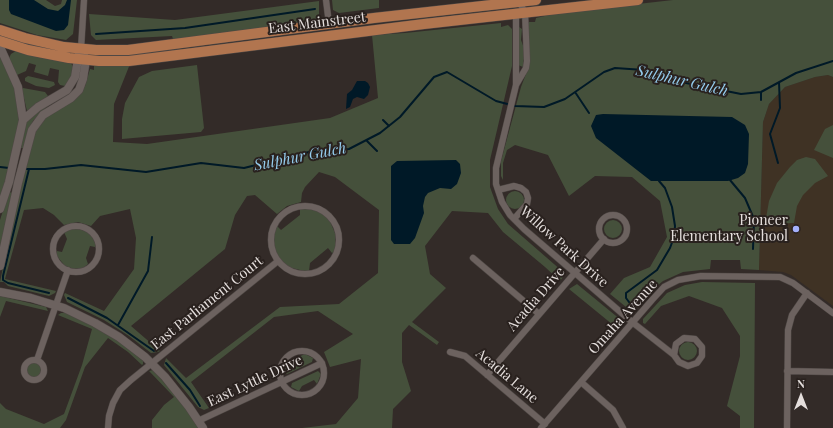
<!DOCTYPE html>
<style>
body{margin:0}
#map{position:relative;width:833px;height:428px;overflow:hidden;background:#332b28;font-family:"Playfair Display",serif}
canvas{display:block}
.north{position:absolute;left:781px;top:376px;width:40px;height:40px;-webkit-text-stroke:3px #29211e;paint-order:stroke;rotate:0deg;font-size:11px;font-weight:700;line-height:16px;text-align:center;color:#e4dedc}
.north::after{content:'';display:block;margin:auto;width:14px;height:18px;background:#e4dedc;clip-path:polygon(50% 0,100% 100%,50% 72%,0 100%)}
</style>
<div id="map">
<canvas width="833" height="428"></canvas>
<div class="north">N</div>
</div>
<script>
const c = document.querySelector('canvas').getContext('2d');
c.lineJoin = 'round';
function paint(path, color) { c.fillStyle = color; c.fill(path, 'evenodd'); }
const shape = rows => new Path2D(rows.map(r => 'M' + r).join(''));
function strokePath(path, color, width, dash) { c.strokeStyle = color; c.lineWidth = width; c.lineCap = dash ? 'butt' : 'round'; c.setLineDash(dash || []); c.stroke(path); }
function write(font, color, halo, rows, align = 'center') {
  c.font = font + ' "Playfair Display",serif'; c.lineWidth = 4; c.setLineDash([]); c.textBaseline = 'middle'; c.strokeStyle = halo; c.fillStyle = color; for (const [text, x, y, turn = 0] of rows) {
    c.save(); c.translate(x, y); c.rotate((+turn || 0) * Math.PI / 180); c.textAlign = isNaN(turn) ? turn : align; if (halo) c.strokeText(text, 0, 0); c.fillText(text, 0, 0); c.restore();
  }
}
const education = shape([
 [828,75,833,77,833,306,791,275,783,272,759,270,763,122,769,104,785,87,815,77]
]);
const green = shape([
 [0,0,46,0,55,6,61,4,62,0,77,0,73,34,66,40,37,35,0,23],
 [332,0,379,0,379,8,339,13,333,10],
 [673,0,833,0,833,77,828,75,815,77,785,87,769,104,763,122,759,270,741,269,740,260,711,260,710,269,683,272,663,281,652,290,635,310,631,311,610,294,624,278,650,267,667,237,660,201,632,177,595,176,569,196,548,155,515,145,507,150,503,163,503,180,501,176,501,161,521,87,529,66,529,22,535,22,536,18,558,13],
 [319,1,319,20,189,38,173,39,172,36,96,40,91,35,89,14,175,20],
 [501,23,501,27,508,25,512,29,512,66,490,160,490,187,498,209,508,224,562,271,563,277,560,281,545,267,503,232,488,213,452,211,425,246,430,274,446,288,412,322,439,342,437,345,409,325,402,333,402,362,411,391,393,409,392,428,302,428,336,424,358,398,361,359,330,367,324,352,353,334,318,311,274,317,191,382,209,408,204,410,198,407,164,365,166,358,186,378,280,307,339,304,378,273,379,210,335,177,319,172,305,187,302,193,301,202,287,206,277,214,255,195,247,196,235,215,225,249,131,326,160,351,158,352,151,353,129,336,104,320,67,302,64,295,65,293,104,311,134,269,136,238,130,209,100,216,91,226,78,222,64,225,54,215,43,208,24,210,5,279,56,291,55,293,49,296,8,286,4,282,0,282,20,184,35,128,49,114,75,99,85,86,90,69,94,70,94,65,130,64,114,104,113,142,147,144,330,118,378,98,372,35,405,33],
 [519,27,522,29,521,40,525,51,523,67,518,65],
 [16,51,71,63,73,67,74,73,65,86,60,85,58,82,59,70,50,68,48,76,34,72,36,65,29,63,26,71,17,75,15,74,9,58,11,54],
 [0,53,14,82,19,121,14,149,0,199],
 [197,65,204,128,201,132,122,139,122,119,125,103,139,77,152,71],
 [28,76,54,82,55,85,49,88,36,86,25,81,25,78],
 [23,88,45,92,48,96,27,111,22,90],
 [50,104,33,121,23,148,21,148,25,124,34,113],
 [833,125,833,158,814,150,825,129],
 [806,157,815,159,828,176,815,183,803,195,797,206,794,223,765,224,769,201,777,183,790,167,797,160],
 '506 200a9 9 0 1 1 18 0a9 9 0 1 1-18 0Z',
 [11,192,12,193,0,252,0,220,8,195],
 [306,208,318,211,329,219,335,233,336,244,334,252,332,253,328,248,310,263,309,271,304,271,288,267,282,262,276,253,273,239,276,227,277,226,281,230,300,215,300,209],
 '604 229a9 9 0 1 1 18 0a9 9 0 1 1-18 0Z',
 [73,228,86,231,92,236,95,243,95,247,90,246,86,258,88,264,83,268,74,269,65,266,56,255,57,251,62,252,67,239,64,232],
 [702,282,755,283,754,428,740,428,740,416,727,406,740,356,740,336,722,308,689,296,661,306,645,324,643,323,643,319,667,293,685,285],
 [577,284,621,320,621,324,618,329,569,289],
 [0,296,46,307,48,311,6,301,0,317],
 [61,313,66,313,88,323,120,342,143,361,143,364,142,365,128,352,108,338,85,367,66,420,60,428,0,428,0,403,6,409,44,424,64,414,82,365,92,329,58,315],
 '679 351a9 9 0 1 1 18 0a9 9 0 1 1-18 0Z',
 [305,354,313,358,312,362,287,374,284,372,287,362],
 '25 370a8 8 0 1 1 16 0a8 8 0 1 1-16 0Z',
 [153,370,183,404,198,428,152,428,152,420,164,405,174,397,149,371],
 [318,371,321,374,317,384,314,380,302,386,299,391,291,387,292,383]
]);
const water = shape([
 [9,0,34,0,48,9,58,11,65,5,67,0,71,0,68,25,64,30,56,31,11,14,9,10],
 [357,81,365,81,368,83,370,87,368,95,364,99,357,97,353,99,350,107,346,109,347,94,352,90],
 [603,114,732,117,745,125,749,134,748,164,745,173,738,178,728,181,651,181,596,138,591,126,596,115],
 [456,160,460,164,461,173,457,184,451,189,440,188,428,193,425,197,423,206,424,213,415,238,410,244,394,244,391,240,391,166,397,161]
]);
const stream = shape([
 [96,34,185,28,315,9],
 [575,92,589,113],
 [761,92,761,100],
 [383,120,389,126],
 [367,141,377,151],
 [778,163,770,134,780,108,779,82],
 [0,167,9,168],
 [23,169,45,169,81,165,146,172,201,163,244,168,309,152,349,149,380,133,400,117,434,77,447,72,496,101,515,106,544,107,565,99,604,72,615,68,644,70,676,81,741,94,761,92,796,73,833,61],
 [29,169,3,276,3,280,8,283,49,293],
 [730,180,745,198,754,219,753,249],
 [68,298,107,318,154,351],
 [632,306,626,298,626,293,657,270,670,248,674,237,675,226,672,207,665,188,659,181],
 [118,325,148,271,152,237],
 [166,363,190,390,200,406]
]);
const minor = shape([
 [326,0,329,24],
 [516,12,516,85,496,168,496,184,502,202,510,215,524,229,632,322,674,355,679,362,688,366,697,363,702,356,702,347,695,339,684,338,676,344,674,355],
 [81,49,84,0],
 [516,85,526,68,527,61,525,12,519,2],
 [498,190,514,186,521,188,526,192,528,198,527,204,514,219],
 '271 240a34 34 0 1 1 68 0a34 34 0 1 1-68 0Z',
 '599 229a14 14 0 1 1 28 0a14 14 0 1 1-28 0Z',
 '53 249a23 23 0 1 1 46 0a23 23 0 1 1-46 0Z',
 [473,258,539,314],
 '280 373a22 22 0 1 1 44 0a22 22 0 1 1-44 0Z',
 [450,352,465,356,545,424],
 '24 370a10 10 0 1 1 20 0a10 10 0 1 1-20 0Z',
 [37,360,68,270],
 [787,371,833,372],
 [487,375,604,239],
 [581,382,613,410,623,428],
 [198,421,322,363],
 [108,428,109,416,113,403,120,390,131,380,278,261],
 [541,428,652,300,664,287,678,280,701,276,780,277,793,283,833,313],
 [787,428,788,330,792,315,807,293]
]);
const tertiary = shape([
 [0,47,18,87,23,120],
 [0,209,9,182,23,120,38,107,67,90,75,77,79,53],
 [0,266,18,183,32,130,43,115,71,98,79,90,83,79,86,60,81,49],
 [0,292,31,298,64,308,95,323,119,337,145,357,165,377,189,407,203,428]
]);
const primary = shape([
 [0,30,25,38,64,47,96,50,128,50,374,18,536,0],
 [0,41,28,50,69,58,99,61,129,61,424,24,638,0]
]);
const markers = [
 [796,229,4,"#a5b1fc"]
];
const streetNames = [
 ["East Mainstreet",317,23,-7],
 ["Willow Park Drive",564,247,42],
 ["Acadia Drive",536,299,-49],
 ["East Parliament Court",207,303,-39],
 ["Omaha Avenue",623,317,-48],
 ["Acadia Lane",507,376,40],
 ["East Lyttle Drive",255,381,-25]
];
const poiNames = [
 ["Pioneer",788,221],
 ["Elementary School",788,237]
];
const waterNames = [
 ["Sulphur Gulch",682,81,13],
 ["Sulphur Gulch",300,157,-11]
];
paint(education, '#3f3224');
paint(green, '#45503b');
paint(water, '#001927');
strokePath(stream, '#001927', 2);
strokePath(minor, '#4f4845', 7);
strokePath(tertiary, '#4f4845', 9);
strokePath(primary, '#4f4845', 11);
strokePath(minor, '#6c625f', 6);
strokePath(tertiary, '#6c625f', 8);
strokePath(primary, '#b1754f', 10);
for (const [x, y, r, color] of markers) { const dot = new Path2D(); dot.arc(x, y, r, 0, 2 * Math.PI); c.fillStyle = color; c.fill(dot); strokePath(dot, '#29211e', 1.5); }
write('14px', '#e4dedc', '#29211e', streetNames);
write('14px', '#e4dedc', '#29211e', poiNames, 'right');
write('italic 15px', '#94cbec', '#29211e', waterNames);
</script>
